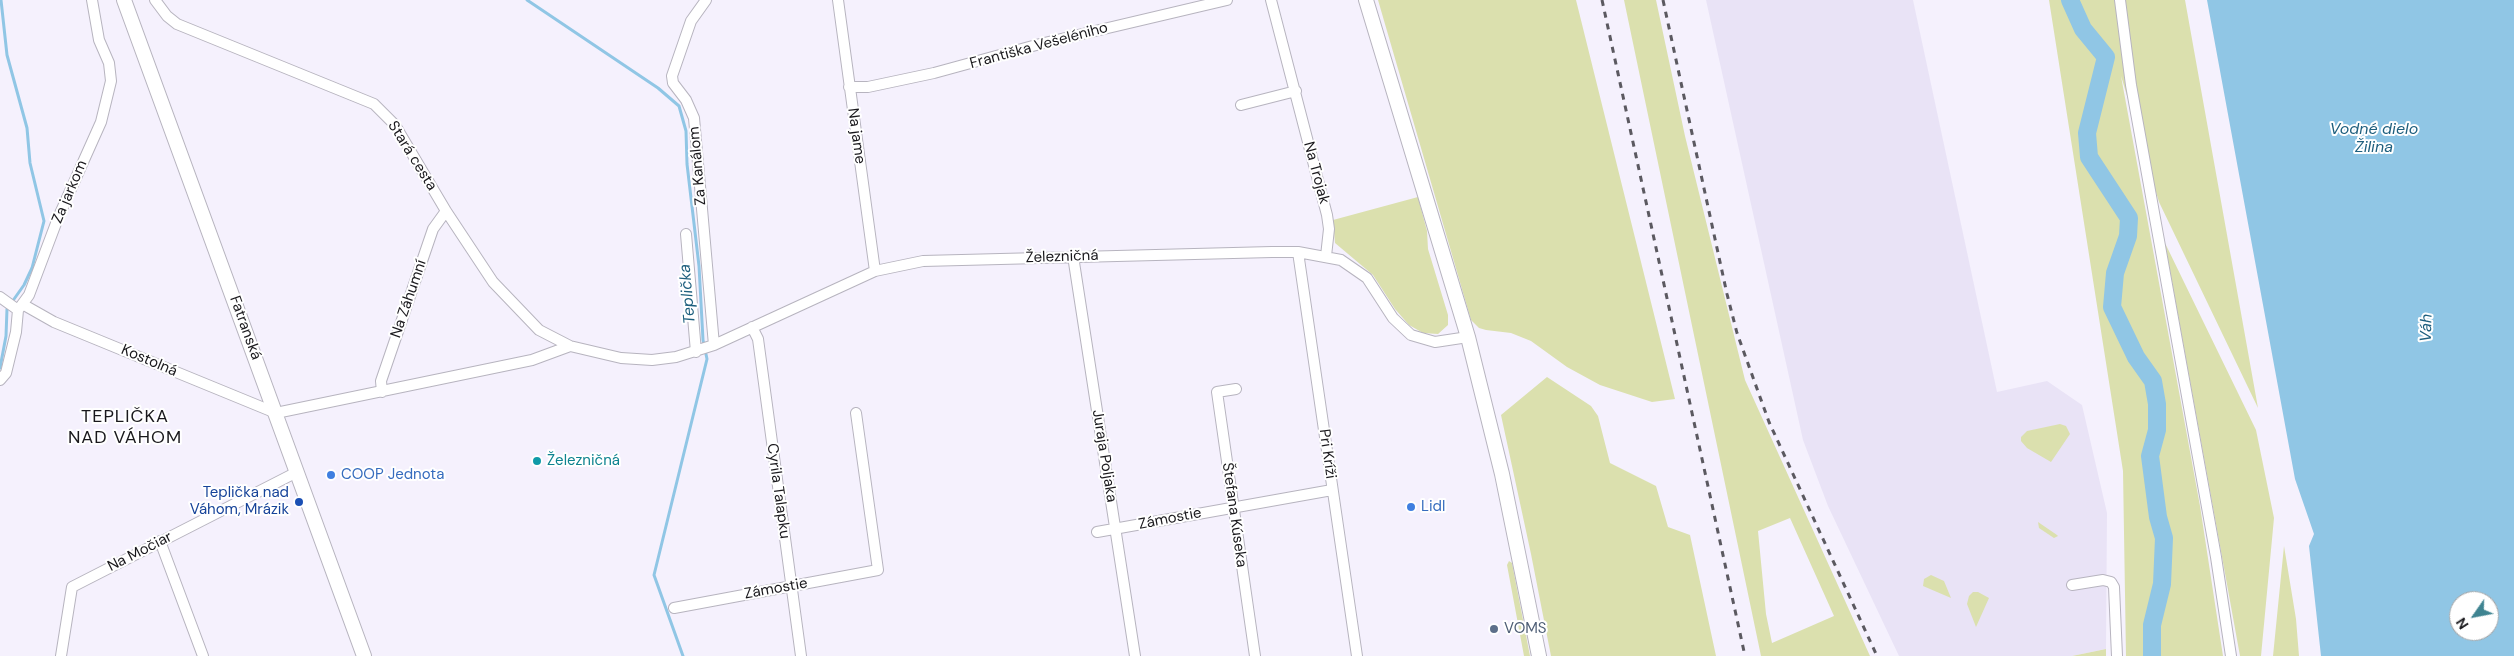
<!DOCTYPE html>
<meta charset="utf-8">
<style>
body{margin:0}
#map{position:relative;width:2514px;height:656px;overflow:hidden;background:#f5f1fd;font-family:"DM Sans",sans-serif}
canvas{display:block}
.north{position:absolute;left:2449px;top:591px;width:50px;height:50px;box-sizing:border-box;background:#fff;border:1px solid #a3a3a4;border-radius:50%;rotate:237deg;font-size:14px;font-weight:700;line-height:20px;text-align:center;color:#19181c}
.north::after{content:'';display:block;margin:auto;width:18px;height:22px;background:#3f8491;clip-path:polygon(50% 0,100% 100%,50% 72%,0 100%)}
</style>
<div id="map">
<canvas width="2514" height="656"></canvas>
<div class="north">N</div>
</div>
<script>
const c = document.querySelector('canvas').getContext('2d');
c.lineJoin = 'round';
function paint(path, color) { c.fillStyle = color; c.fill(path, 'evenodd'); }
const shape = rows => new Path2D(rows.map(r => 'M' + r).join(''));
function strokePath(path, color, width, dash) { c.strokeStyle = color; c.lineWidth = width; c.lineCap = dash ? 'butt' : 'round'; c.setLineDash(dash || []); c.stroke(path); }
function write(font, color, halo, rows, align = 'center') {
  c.font = font + ' "DM Sans",sans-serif'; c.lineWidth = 4; c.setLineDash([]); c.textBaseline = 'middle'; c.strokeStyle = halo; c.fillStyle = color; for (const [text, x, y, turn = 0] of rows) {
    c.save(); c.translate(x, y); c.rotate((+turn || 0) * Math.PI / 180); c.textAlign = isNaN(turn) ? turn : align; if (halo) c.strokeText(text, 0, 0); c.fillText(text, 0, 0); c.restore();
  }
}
const built = shape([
 [1706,0,1913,0,1997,392,2047,381,2082,405,2107,513,2106,649,2072,656,1899,656,1828,506,1803,440]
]);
const green = shape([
 [1378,0,1576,0,1675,399,1652,402,1600,385,1567,367,1531,341,1511,333,1486,330,1479,328,1471,320],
 [1624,0,1656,0,1685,136,1745,380,1870,656,1761,656],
 [1790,518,1834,616,1772,643,1766,614,1758,531],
 [2049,0,2185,0,2258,408,2159,202,2121,76,2200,506,2223,656,2126,656,2123,471],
 [1418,197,1427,231,1428,249,1448,315,1448,325,1438,334,1423,333,1409,325,1395,309,1373,275,1335,243,1333,220],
 [2165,243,2256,430,2274,518,2261,656,2240,656],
 [1547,377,1591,406,1598,416,1610,463,1656,486,1668,527,1690,535,1716,656,1551,656,1531,554,1501,415],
 [2060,424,2066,426,2070,434,2051,462,2027,448,2021,441,2021,437,2027,431],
 [2038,522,2057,535,2058,536,2054,538,2039,528],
 [2284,546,2296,619,2299,656,2273,656],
 [1509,561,1512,563,1530,656,1524,656,1507,565],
 [1931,575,1944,581,1951,598,1923,586,1924,579],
 [1973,592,1978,592,1989,598,1976,627,1967,604,1969,596],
 [2106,649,2106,656,2072,656]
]);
const water = shape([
 [2207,0,2514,0,2514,656,2321,656,2309,546,2314,534,2295,479],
 [2459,601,2489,601,2489,631,2459,631]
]);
const stream = shape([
 [527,0,658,88,679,106,686,131,687,164,699,266,703,340,707,359,654,575,683,656],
 [0,368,6,336,7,309,24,285,32,268,44,221,30,163,27,128,7,55,1,0]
]);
const river = shape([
 [2070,0,2083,29,2106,57,2087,133,2089,157,2129,218,2128,236,2115,273,2112,307,2136,357,2153,381,2157,404,2157,430,2150,456,2158,517,2164,538,2162,584,2152,625,2152,656]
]);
const street = shape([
 [155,0,167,16,177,24,374,104,395,125,446,211,493,282,539,330,570,346,621,358,652,360,676,357,714,345,875,271,923,261,1272,252,1298,252,1341,260,1367,278,1393,318,1411,335,1435,342,1468,337],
 [706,0,691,21,672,76,673,83,686,100,694,118,714,345],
 [838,0,875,271],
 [1271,0,1327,215,1329,229,1326,256],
 [2120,0,2131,85,2216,557,2231,656],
 [849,87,868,87,934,73,1040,44,1227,0],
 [1241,105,1296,91],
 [686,234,696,352],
 [1298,252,1357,656],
 [1073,256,1135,656],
 [0,297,18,310],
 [24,305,54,322,276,413,532,360,570,346],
 [752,327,758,339,801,656],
 [0,380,6,373,16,332,18,310,29,295,58,218,101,122,111,81,109,63,99,40,92,0],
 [1236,389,1217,392,1255,656],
 [382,392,381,381,433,229,446,211],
 [1097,532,1332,490],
 [160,541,203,656],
 [2072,585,2103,580,2111,582,2114,587,2117,656],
 [674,608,878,570,856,413],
 [61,656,72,587,297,472]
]);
const secondary = shape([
 [124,0,364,656],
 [1366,0,1468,337,1502,474,1539,656]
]);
const rail = shape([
 [1602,0,1745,656],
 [1663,0,1727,294,1737,333,1769,422,1877,656]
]);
const markers = [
 [537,461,5,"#0f9aa8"],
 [331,475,5,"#3f7fe0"],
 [299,502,5,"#1a4fb4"],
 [1411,507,5,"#3f7fe0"],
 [1494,629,5,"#5c6f8a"]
];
const streetNames = [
 ["Františka Vešeléniho",1039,46,-15],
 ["Na jame",856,136,82],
 ["Stará cesta",412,156,58],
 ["Za Kanálom",698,166,-95],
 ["Na Trojak",1316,173,75],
 ["Za jarkom",70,192,-67],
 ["Železničná",1062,257,-2],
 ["Na Záhumní",409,299,-71],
 ["Fatranská",245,328,70],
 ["Kostolná",149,361,23],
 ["Pri Kríži",1327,454,82],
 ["Juraja Poljaka",1104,456,81],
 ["Cyrila Talapku",778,491,82],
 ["Štefana Kúseka",1234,515,82],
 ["Zámostie",1170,519,-11],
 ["Na Močiar",140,552,-27],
 ["Zámostie",776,589,-10]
];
const cultureNames = [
 ["Železničná",547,461]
];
const shopNames = [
 ["COOP Jednota",341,475],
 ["Lidl",1421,507]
];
const transitNames = [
 ["Teplička nad",289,493],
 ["Váhom, Mrázik",289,510]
];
const serviceNames = [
 ["VOMS",1504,629]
];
const waterNames = [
 ["Vodné dielo",2374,130],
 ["Žilina",2374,148],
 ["Teplička",688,294,-95],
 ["Váh",2427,328,-88]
];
const quarterNames = [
 ["TEPLIČKA",125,417],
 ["NAD VÁHOM",125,438]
];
paint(built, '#e9e3f6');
paint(green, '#dbe0ae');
paint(water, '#90c6e5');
strokePath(stream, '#90c6e5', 3);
strokePath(river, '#90c6e5', 18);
strokePath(street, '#b7b4bf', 12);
strokePath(secondary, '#b7b4bf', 16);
strokePath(street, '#fff', 10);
strokePath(secondary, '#fff', 14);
strokePath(rail, '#5b5960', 3, [6, 6]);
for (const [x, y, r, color] of markers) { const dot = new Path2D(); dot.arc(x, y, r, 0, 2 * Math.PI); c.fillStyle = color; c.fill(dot); strokePath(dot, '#fff', 2); }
write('15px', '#19181c', '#fff', streetNames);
write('15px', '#0d838f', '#fff', cultureNames, 'left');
write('15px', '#366cbe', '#fff', shopNames, 'left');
write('15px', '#164399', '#fff', transitNames, 'right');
write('15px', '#4e5e75', '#fff', serviceNames, 'left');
write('italic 16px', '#1e5f7e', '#fff', waterNames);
c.letterSpacing = '1px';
write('18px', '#19181c', '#fff', quarterNames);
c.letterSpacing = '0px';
</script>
